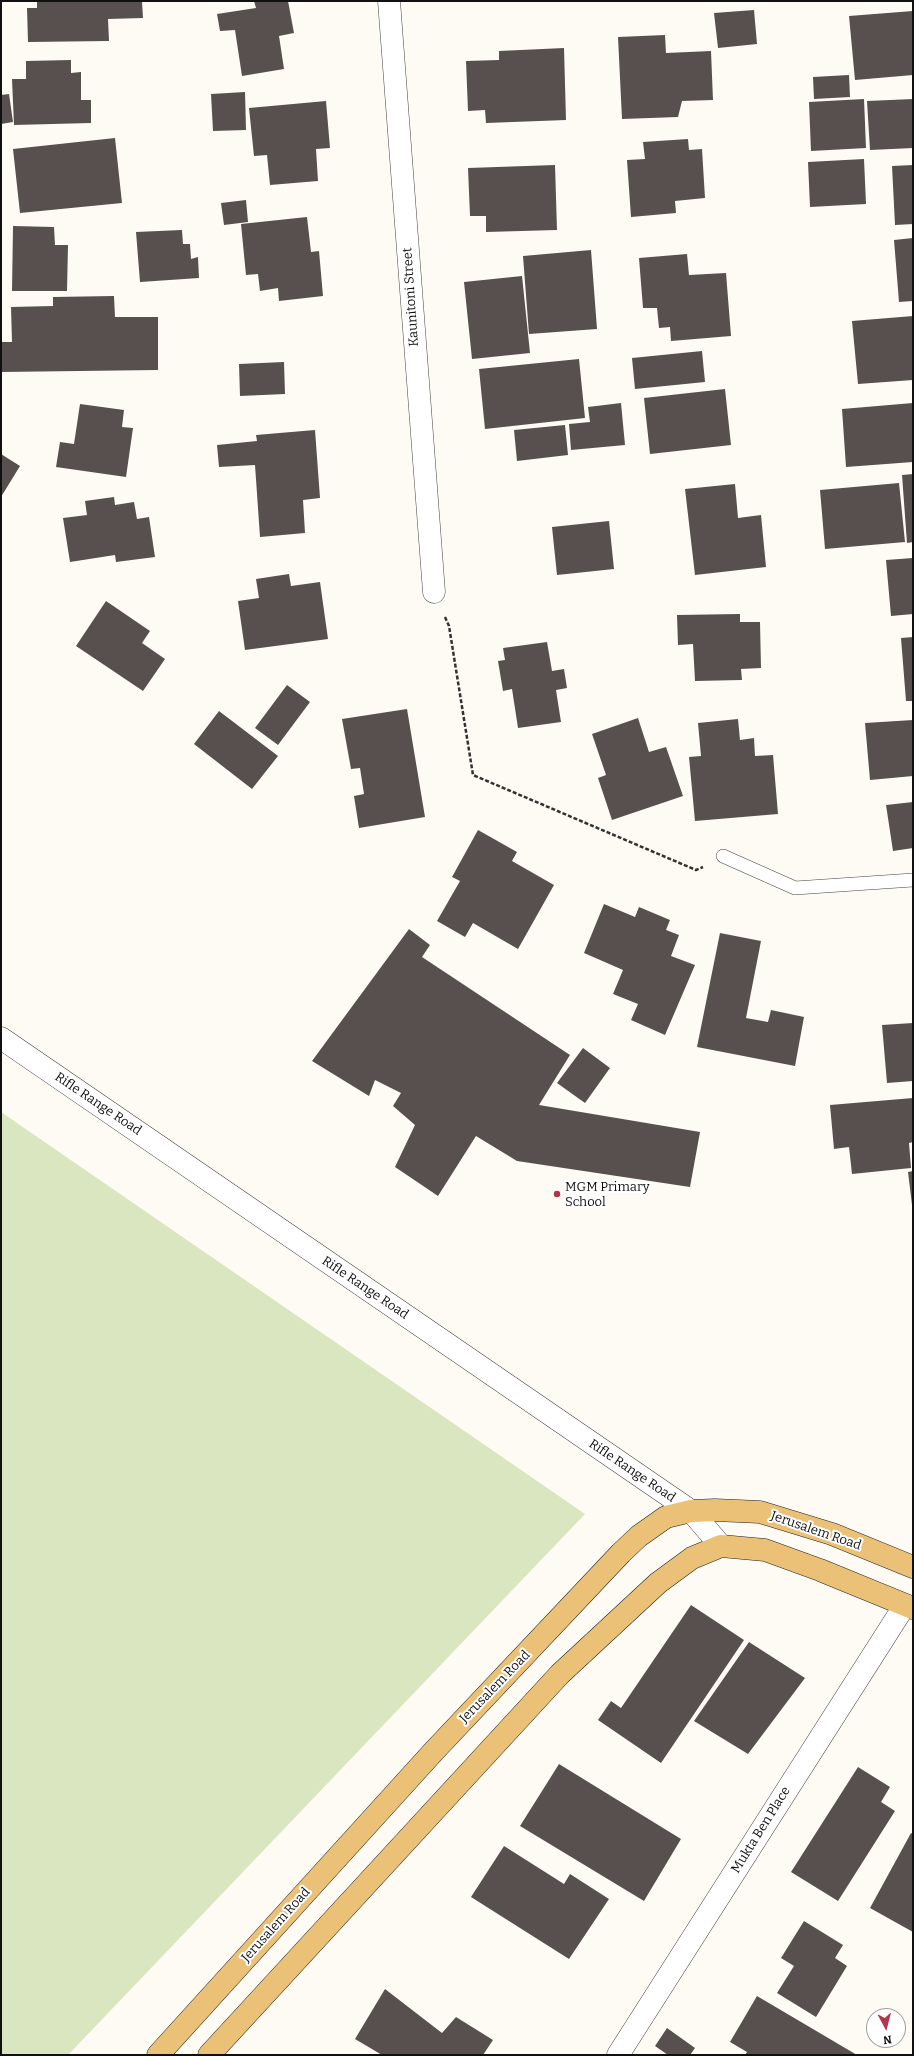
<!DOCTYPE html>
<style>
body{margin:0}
#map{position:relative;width:914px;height:2056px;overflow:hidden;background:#fefbf5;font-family:Bitter,serif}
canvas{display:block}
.frame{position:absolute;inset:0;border:2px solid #101010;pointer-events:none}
.north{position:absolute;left:866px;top:2008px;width:40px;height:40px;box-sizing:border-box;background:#fff;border:1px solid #9f9f9f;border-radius:50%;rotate:173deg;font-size:11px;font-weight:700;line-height:16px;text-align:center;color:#101010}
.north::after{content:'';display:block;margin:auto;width:14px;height:18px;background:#b4354b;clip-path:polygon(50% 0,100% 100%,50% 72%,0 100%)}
</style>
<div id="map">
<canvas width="914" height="2056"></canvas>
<div class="frame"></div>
<div class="north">N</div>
</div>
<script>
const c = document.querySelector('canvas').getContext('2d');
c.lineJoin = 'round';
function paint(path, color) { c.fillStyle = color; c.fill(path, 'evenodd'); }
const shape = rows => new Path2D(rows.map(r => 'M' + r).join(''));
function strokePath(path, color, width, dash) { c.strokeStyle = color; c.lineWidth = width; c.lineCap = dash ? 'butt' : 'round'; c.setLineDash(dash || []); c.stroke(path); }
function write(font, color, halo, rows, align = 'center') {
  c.font = font + ' Bitter,serif'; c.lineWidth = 4; c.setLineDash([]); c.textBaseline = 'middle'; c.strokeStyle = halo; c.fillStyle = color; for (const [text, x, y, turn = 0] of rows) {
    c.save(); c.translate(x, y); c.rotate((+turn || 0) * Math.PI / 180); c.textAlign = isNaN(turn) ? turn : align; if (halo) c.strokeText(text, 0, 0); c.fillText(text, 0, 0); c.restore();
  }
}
const green = shape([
 [1,1112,585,1514,68,2055,1,2055]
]);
const building = shape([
 [37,1,142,1,143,18,108,19,109,41,28,42,27,8,37,8],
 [254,1,288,1,294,33,279,36,284,69,242,76,235,30,220,31,217,14,256,8],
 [754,10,757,44,718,48,714,13],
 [913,11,913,75,855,80,849,16],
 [665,35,666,53,711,51,713,100,682,101,678,117,622,119,618,37],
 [564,48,566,120,486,123,485,110,468,111,466,61,499,60,499,51],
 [71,60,71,73,81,72,81,100,91,100,91,123,14,125,12,79,26,79,26,61],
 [849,75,850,97,814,99,813,77],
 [245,92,246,130,213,131,211,94],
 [9,94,13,122,1,124,1,95],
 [864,99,866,148,811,151,809,102],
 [913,99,913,148,870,150,867,101],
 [326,101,330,148,316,149,318,181,270,185,267,155,254,156,249,108],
 [115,138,122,203,20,213,13,149],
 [688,139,689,150,702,149,705,198,675,201,676,213,631,217,627,160,645,159,643,142],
 [864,159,866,204,810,207,808,162],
 [555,165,557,230,486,232,486,216,470,216,468,168],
 [913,165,913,224,895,225,892,166],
 [246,200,248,222,224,225,221,203],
 [307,217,311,252,319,251,323,296,279,301,278,288,260,291,258,274,246,275,241,224],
 [13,226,54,227,55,245,68,245,67,291,12,291],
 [182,230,183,244,190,244,191,259,198,257,199,278,140,282,136,232],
 [913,238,913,301,899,302,894,240],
 [591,250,597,329,529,334,523,256],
 [687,254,689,275,726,273,731,336,671,341,670,327,659,328,657,308,643,308,639,258],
 [522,276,530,353,472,359,464,282],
 [114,296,115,317,158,317,158,370,1,372,1,342,12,342,11,307,53,306,53,297],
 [913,316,913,380,858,384,852,321],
 [702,351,705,382,635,389,632,358],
 [579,359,585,418,485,429,479,369],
 [284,362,285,394,240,396,239,364],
 [725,389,731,445,650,454,644,398],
 [621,403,625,445,571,450,569,424,590,422,588,407],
 [913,403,913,462,846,467,842,409],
 [80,404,124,410,122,427,133,428,126,477,56,467,60,442,74,444],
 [565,425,568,455,517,461,514,430],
 [315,430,320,498,303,500,305,533,260,537,255,465,219,467,217,445,257,441,256,435],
 [1,454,20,466,1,497],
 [913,474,913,542,907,543,902,475],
 [899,483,905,542,825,549,820,490],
 [735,484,738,518,761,515,766,567,695,575,685,489],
 [114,497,115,505,134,502,137,519,149,517,155,557,116,562,115,555,70,562,63,518,87,515,85,501],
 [609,521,614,569,557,575,552,527],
 [913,558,913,614,891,616,886,560],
 [289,574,291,586,320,582,328,639,245,650,238,601,259,598,256,579],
 [106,601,150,631,142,643,165,659,143,691,76,646],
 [740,614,740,622,760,622,761,668,741,669,742,680,695,681,693,644,678,645,677,615],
 [913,637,913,701,906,701,901,638],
 [547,642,552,671,564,669,567,688,556,690,561,722,518,728,512,689,503,691,498,661,505,660,503,648],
 [287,685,310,702,278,745,255,728],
 [407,709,425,817,359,828,354,796,364,794,360,768,351,769,342,719],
 [219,711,278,756,252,789,194,744],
 [638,718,649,752,666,747,683,796,612,820,598,778,606,775,592,734],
 [738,719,740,740,754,738,755,756,773,755,778,814,695,821,689,757,701,756,698,723],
 [913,720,913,776,870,780,865,723],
 [913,802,913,848,893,851,886,805],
 [478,830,517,852,512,861,554,885,518,949,473,923,465,937,437,921,460,881,452,877],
 [604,904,635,917,639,907,670,920,666,930,679,935,671,956,695,965,665,1035,631,1020,638,1004,613,994,623,970,584,953],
 [409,929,430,945,422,957,570,1055,539,1105,700,1132,690,1187,517,1161,476,1136,438,1196,395,1167,415,1125,393,1106,401,1093,375,1080,369,1096,312,1061],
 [720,933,761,941,746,1018,768,1022,771,1010,804,1017,795,1066,697,1047],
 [913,1023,913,1081,887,1083,882,1025],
 [583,1048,610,1068,585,1103,557,1083],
 [913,1098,913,1142,909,1143,911,1168,852,1174,849,1147,834,1149,830,1105],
 [913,1171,913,1205,912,1205,908,1172],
 [691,1605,744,1640,661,1763,598,1720,611,1701,621,1708],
 [749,1642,805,1678,748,1754,694,1721],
 [559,1764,681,1839,644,1901,520,1826],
 [858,1767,890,1787,881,1802,895,1811,838,1901,791,1872],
 [911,1833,913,1834,913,1932,870,1908],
 [504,1846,564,1884,570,1874,609,1899,569,1959,471,1897],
 [804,1921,843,1945,835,1958,847,1966,816,2017,777,1993,794,1966,781,1958],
 [385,1989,442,2033,456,2017,493,2040,483,2055,382,2055,355,2039],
 [757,1996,857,2055,745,2055,747,2052,730,2042],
 [667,2028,695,2048,690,2055,668,2055,655,2046]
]);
const path = shape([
 [445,617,449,626,473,775,696,870,703,867]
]);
const lane = shape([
 [723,856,795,888,913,880]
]);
const street = shape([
 [389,1,434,592],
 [1,1038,691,1511,721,1546],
 [618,2055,905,1605]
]);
const primary = shape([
 [158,2055,434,1751,621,1553,639,1536,666,1517,691,1511,715,1510,760,1512,832,1534,913,1567],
 [209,2055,560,1674,658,1583,692,1558,721,1546,765,1550,820,1570,913,1608]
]);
const markers = [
 [557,1194,4,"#b4354b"]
];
const streetNames = [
 ["Kaunitoni Street",411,297,-94],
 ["Rifle Range Road",98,1104,34],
 ["Rifle Range Road",365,1288,34],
 ["Rifle Range Road",632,1471,34],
 ["Jerusalem Road",816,1531,19],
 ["Jerusalem Road",495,1687,-46],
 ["Mukta Ben Place",761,1830,-58],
 ["Jerusalem Road",276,1925,-48]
];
const poiNames = [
 ["MGM Primary",565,1187],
 ["School",565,1202]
];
paint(green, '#d9e6c0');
paint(building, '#58504e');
strokePath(lane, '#434343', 14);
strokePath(street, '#434343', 23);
strokePath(primary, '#212121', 23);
strokePath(path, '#323232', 2.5, [4, 2]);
strokePath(lane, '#fff', 13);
strokePath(street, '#fff', 22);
strokePath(primary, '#ebc077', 22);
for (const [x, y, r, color] of markers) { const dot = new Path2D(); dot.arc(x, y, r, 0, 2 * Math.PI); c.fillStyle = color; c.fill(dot); strokePath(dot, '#fff', 1.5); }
write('13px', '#101010', '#fff', streetNames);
write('13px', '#101010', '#fff', poiNames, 'left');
</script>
